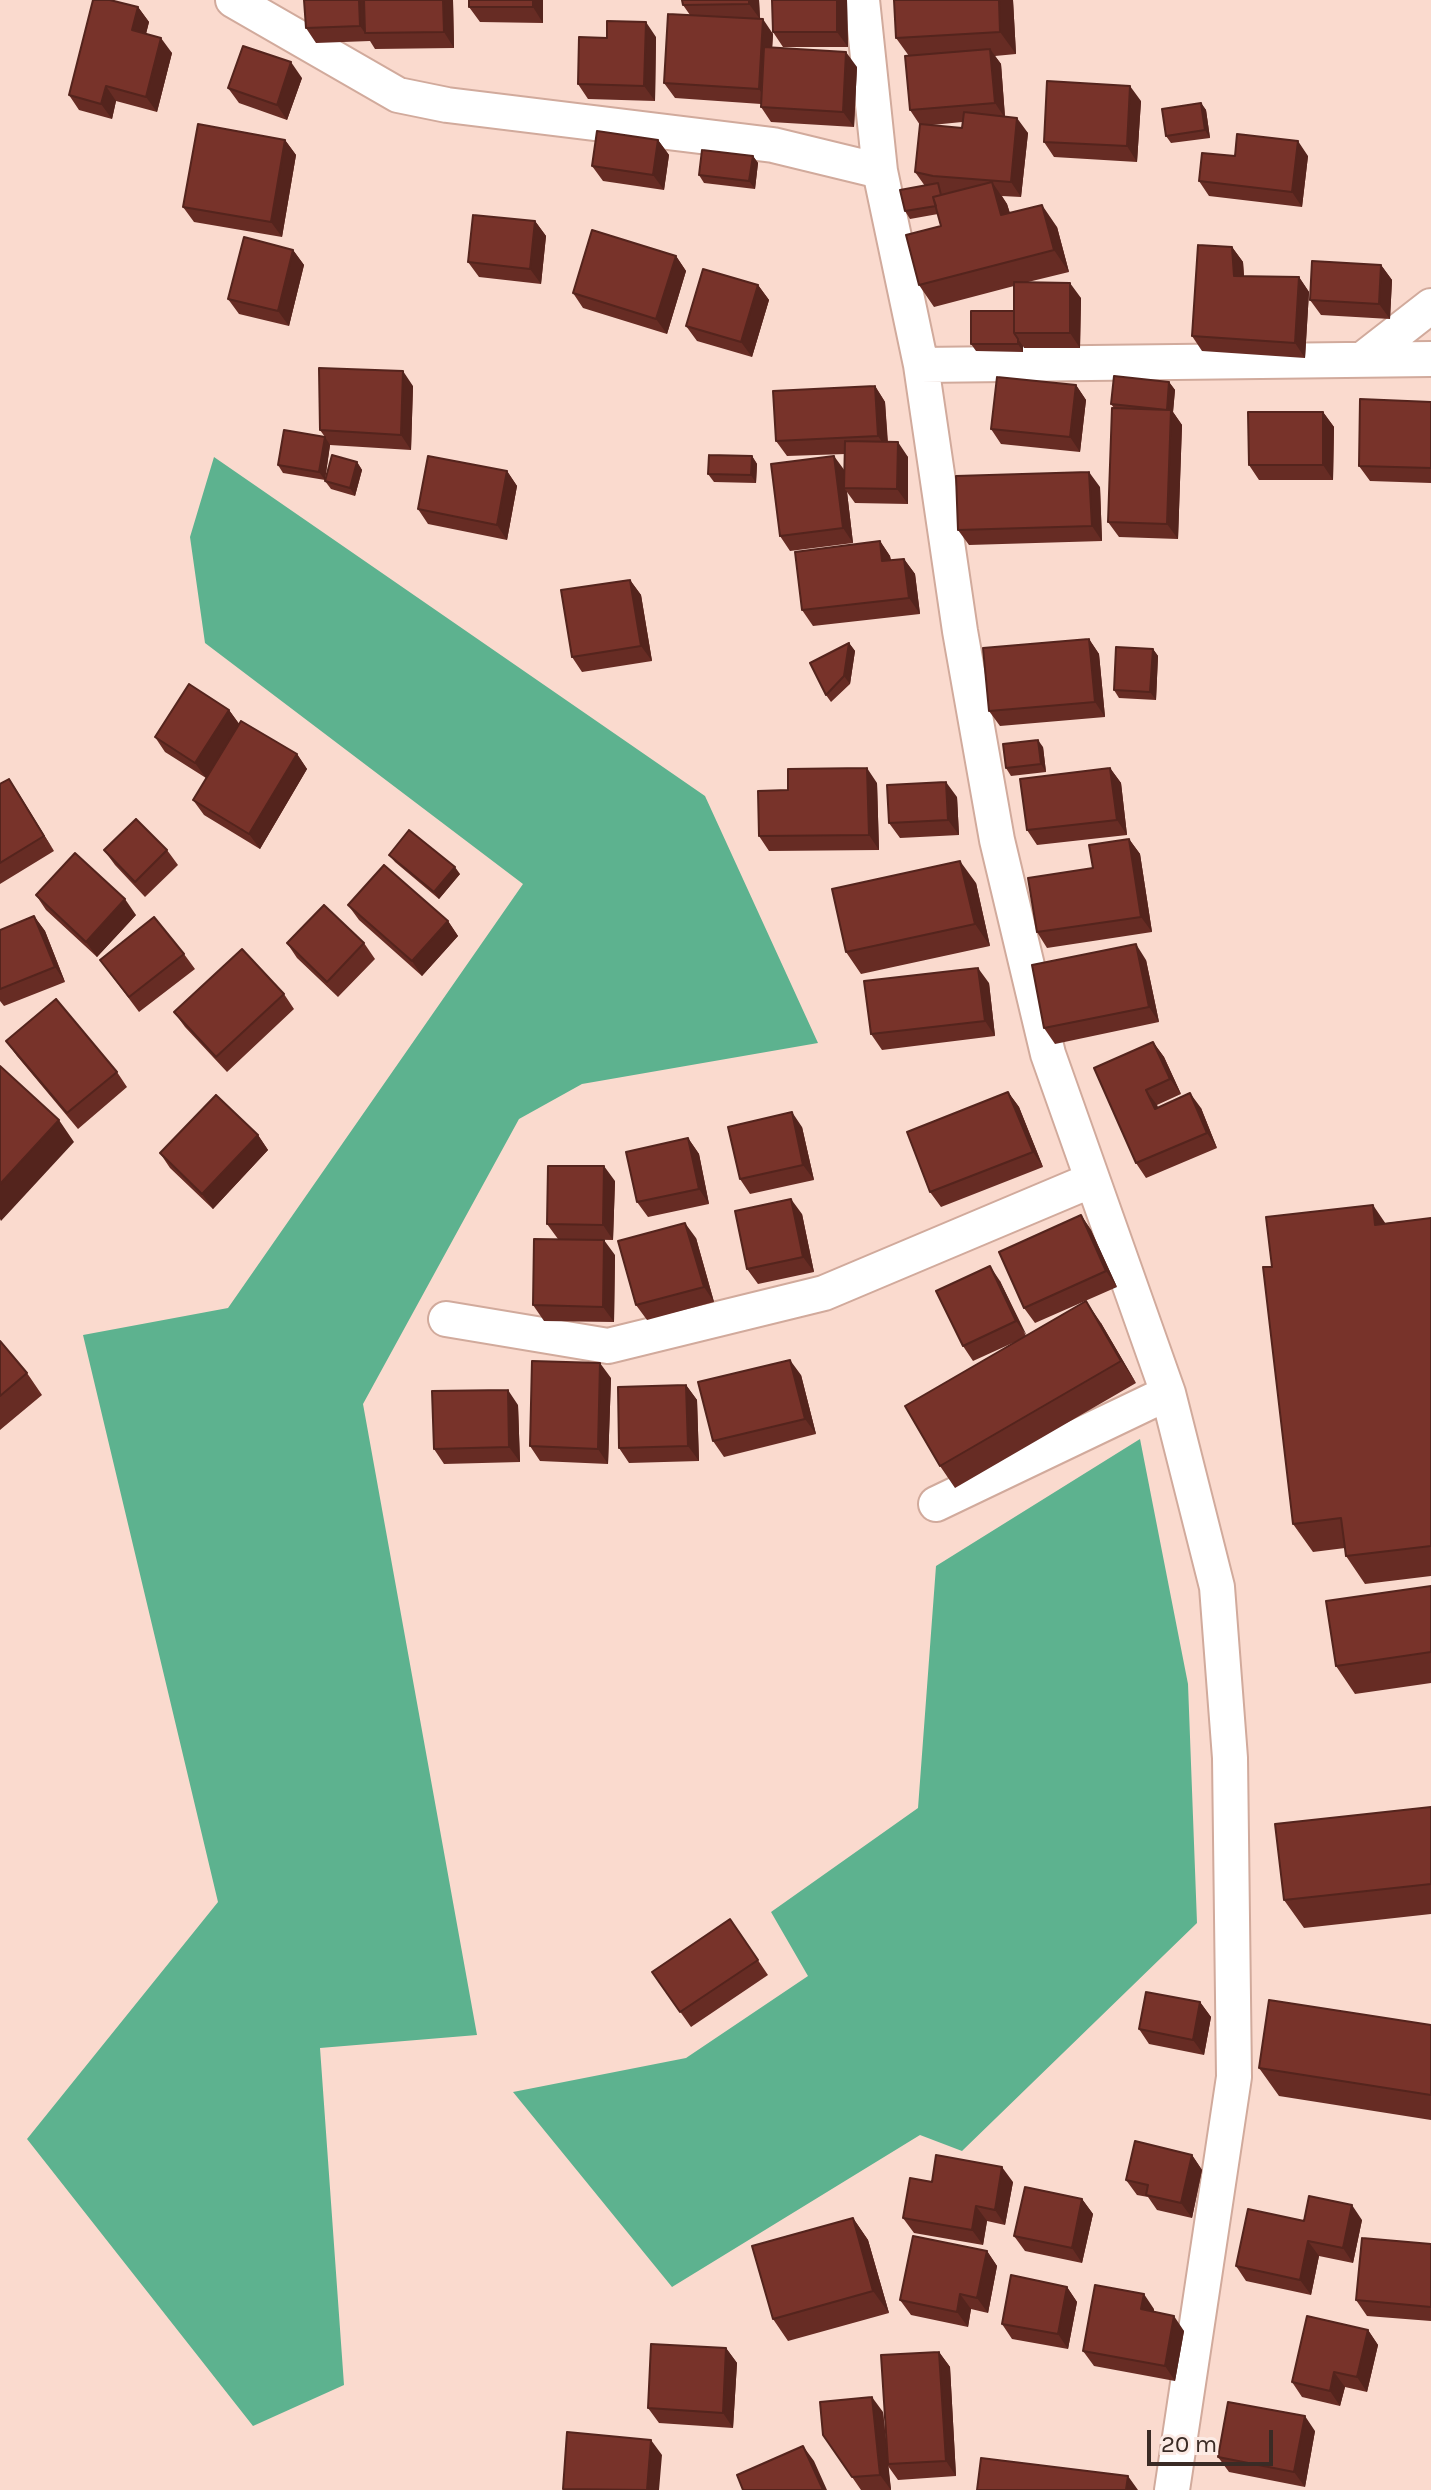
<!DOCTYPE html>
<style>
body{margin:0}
#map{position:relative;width:1431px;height:2490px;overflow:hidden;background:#fadace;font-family:Karla,sans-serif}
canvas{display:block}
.scale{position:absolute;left:1147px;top:2430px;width:126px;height:36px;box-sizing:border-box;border:4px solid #3a2b25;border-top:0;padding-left:10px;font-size:24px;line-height:28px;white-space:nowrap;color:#3a2b25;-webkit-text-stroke:6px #fcebe5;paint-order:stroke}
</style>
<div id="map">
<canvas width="1431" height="2490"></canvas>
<div class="scale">20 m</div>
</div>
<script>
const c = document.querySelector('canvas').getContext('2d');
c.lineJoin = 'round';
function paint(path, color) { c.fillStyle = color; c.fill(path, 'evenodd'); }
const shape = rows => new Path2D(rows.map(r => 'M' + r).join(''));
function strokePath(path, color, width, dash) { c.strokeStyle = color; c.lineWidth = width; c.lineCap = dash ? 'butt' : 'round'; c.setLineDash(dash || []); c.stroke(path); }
const forest = shape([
 [214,457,705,796,818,1043,582,1084,519,1119,363,1404,477,2035,320,2048,344,2385,253,2426,27,2139,218,1902,83,1335,228,1308,523,884,205,643,190,537],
 [1140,1439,1188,1684,1197,1923,962,2151,920,2135,672,2287,513,2092,686,2058,808,1976,771,1912,918,1808,936,1566]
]);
const street = shape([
 [233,0,398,95,447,105,773,145,880,171],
 [862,0,880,171,921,365,960,631,997,840,1048,1054,1168,1393,1217,1587,1230,1758,1234,2077,1172,2490],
 [1363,359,1431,306],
 [921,365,1431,359],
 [446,1319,608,1346,824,1293,1092,1180],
 [936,1504,1168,1393]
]);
const wall = shape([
 [453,0,454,48,375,49,370,41,316,43,306,28],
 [469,0,543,0,543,23,480,22,469,7],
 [682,0,759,0,760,19,773,34,772,48,857,67,854,127,771,122,761,107,761,104,675,98,664,83,690,15,683,5],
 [772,0,847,0,848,47,783,47,773,32],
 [894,0,1013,0,1016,54,995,56,1001,64,1005,116,1028,133,1021,197,1002,196,1007,204,1010,213,1057,227,1069,272,1028,282,1081,298,1080,348,1024,348,1023,346,1023,352,976,351,971,344,1014,311,1014,286,934,307,919,285,941,226,938,214,910,219,905,211,925,186,915,172,920,125,910,110,909,56,896,38],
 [962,122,962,128,932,125],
 [138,7,149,22,146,34,172,53,157,112,116,101,112,119,79,110,69,95],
 [656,37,655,101,588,99,578,84,607,38],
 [302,78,287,120,239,103,228,88],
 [1141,101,1137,162,1054,157,1044,142],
 [1201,103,1206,110,1210,138,1171,143,1166,136],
 [285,140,296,155,282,237,194,222,183,207],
 [658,140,669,155,664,190,603,181,592,166],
 [753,156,758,163,755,189,704,183,699,175],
 [1235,156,1308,156,1302,207,1209,196,1199,181],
 [535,221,546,236,541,284,479,277,468,262],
 [1232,247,1243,262,1244,276,1299,277,1309,292,1305,358,1202,351,1192,336],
 [293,250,304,265,289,326,239,314,228,299],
 [676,256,686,271,667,334,583,308,573,293],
 [1381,265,1392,280,1390,319,1321,315,1310,300],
 [758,285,769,300,752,357,697,341,686,326],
 [1169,382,1175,390,1173,412,1182,425,1178,539,1119,537,1108,522,1114,408,1111,404],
 [1076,385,1086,400,1080,452,1001,444,991,429],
 [413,386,411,450,330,445,325,480,283,473,278,465,325,437,320,430],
 [875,386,885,402,888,442,908,457,908,504,855,503,847,492,853,543,790,551,780,536,845,471,845,454,787,456,776,441],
 [1431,402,1431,483,1370,481,1359,466],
 [1323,412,1334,427,1333,480,1259,480,1249,465],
 [752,456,757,464,756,483,714,482,708,474],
 [357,462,362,470,355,496,331,489,325,481],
 [507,471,517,486,507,540,428,524,418,509],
 [1100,487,1102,541,969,545,958,530],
 [880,541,890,556,891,560,904,559,915,574,920,614,813,626,802,610],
 [630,580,641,595,652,661,582,672,572,657],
 [1089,639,1099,654,1105,717,1000,726,989,711],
 [849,643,855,651,850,684,831,702,826,695],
 [1153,649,1158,656,1156,700,1119,698,1114,690],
 [229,710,239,724,297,754,307,769,260,849,204,815,193,800,221,754,206,778,165,752,155,737],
 [1043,747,1046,772,1011,776,1006,768],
 [1110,768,1121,783,1127,835,1037,845,1027,830],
 [9,779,54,851,0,884,0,784],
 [877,783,879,850,769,851,759,836,788,790],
 [957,797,959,835,900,838,889,823],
 [1129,839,1140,854,1152,932,1047,948,1037,932,1093,868],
 [104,850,167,850,178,865,145,897,115,865],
 [389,855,460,874,439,899,395,862],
 [976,883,990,946,861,974,846,952],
 [36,895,136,915,97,957,46,910],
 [348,905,448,921,458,936,422,976,359,920],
 [34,916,45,931,65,982,4,1006,0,1001,0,930],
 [287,943,364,943,375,959,338,997,297,958],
 [184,954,195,969,139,1012,100,960],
 [1146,960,1159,1022,1055,1044,1044,1028],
 [989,983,995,1036,882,1050,871,1034],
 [284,994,294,1009,227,1072,185,1027,174,1012],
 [6,1041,117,1072,127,1087,78,1129,17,1056],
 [1153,1042,1164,1057,1181,1094,1157,1105,1158,1108,1201,1108,1217,1148,1146,1178,1136,1163],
 [1008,1092,1019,1107,1043,1167,941,1207,930,1192],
 [802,1127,814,1180,750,1194,740,1179],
 [258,1135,268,1150,213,1209,170,1168,160,1153],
 [688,1138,699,1154,709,1204,648,1217,637,1202],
 [615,1181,613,1240,558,1239,547,1224],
 [802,1214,814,1272,758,1284,747,1269],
 [1081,1215,1091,1230,1117,1287,1035,1323,1024,1308],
 [1431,1218,1431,1576,1365,1584,1346,1556,1345,1548,1313,1552,1293,1524,1386,1223],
 [696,1238,714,1302,647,1320,636,1305],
 [615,1255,614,1322,544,1321,533,1305],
 [1000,1281,1026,1336,1101,1323,1136,1383,955,1488,940,1466,1017,1341,973,1361,963,1346],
 [0,1341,27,1373,42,1395,0,1430],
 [801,1375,816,1434,724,1457,713,1441],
 [611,1378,608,1464,540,1461,530,1446],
 [686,1385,697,1400,699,1461,629,1463,619,1448],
 [518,1405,520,1462,444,1464,434,1449],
 [1431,1586,1431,1683,1355,1694,1336,1666],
 [1431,1807,1431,1914,1304,1928,1284,1900],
 [730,1919,768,1975,691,2027,652,1972],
 [1200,2002,1211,2017,1204,2055,1149,2044,1139,2029],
 [1431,2025,1431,2120,1279,2096,1259,2068],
 [1192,2155,1202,2170,1192,2218,1157,2210,1148,2197,1137,2195,1126,2180],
 [932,2182,1013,2182,1005,2225,987,2221,983,2245,914,2233,903,2218],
 [1082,2199,1093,2214,1082,2263,1025,2251,1014,2236],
 [853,2218,868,2240,889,2313,788,2341,773,2319],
 [1362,2220,1353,2263,1319,2256,1311,2295,1246,2281,1236,2266,1304,2221],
 [1431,2244,1431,2321,1367,2316,1356,2300],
 [987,2251,997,2266,988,2313,971,2309,968,2327,911,2315,900,2300],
 [1067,2287,1077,2302,1068,2349,1012,2339,1002,2324],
 [1154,2309,1154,2312,1184,2331,1175,2381,1094,2366,1083,2351],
 [1368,2330,1378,2345,1367,2392,1345,2387,1340,2406,1302,2397,1292,2382],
 [726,2348,737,2363,733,2428,659,2423,648,2408],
 [939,2352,950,2367,956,2476,898,2480,888,2466,891,2490,861,2490,823,2435,883,2412,887,2448],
 [1315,2431,1305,2487,1229,2472,1218,2457]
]);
const shadedWall = shape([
 [359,0,369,0,365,33,360,26],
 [443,0,453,0,454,48,444,32],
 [533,0,543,0,543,23,533,7],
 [749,0,759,0,760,19,749,4],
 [837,0,847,0,848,47,837,32],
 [999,0,1013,0,1016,54,1000,32],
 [138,7,149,22,143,45,132,30],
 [763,19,773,34,769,104,759,89],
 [646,22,656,37,655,101,644,86],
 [161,38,172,53,157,112,146,97],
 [990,49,1001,64,1005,118,995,103],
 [846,52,857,67,854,127,843,112],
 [291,62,302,78,287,120,277,105],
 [106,86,116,101,112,119,101,104],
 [1130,86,1141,101,1137,162,1127,146],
 [1201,103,1206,110,1210,138,1205,130],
 [1017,118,1028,133,1021,197,1011,182],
 [285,140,296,155,282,237,271,222],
 [658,140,669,155,664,190,653,175],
 [1298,141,1308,156,1302,207,1292,192],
 [753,156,758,163,755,189,749,181],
 [992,182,1007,204,1017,237,1001,215],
 [1042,205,1057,227,1069,272,1054,250],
 [535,221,546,236,541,284,530,269],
 [1232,247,1243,262,1245,291,1234,276],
 [293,250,304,265,289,326,278,311],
 [676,256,686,271,667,334,656,319],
 [1381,265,1392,280,1390,319,1379,304],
 [1299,277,1309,292,1305,358,1295,343],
 [1070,283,1081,298,1080,348,1070,333],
 [758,285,769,300,752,357,741,342],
 [1018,339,1023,346,1023,352,1018,344],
 [403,371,413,386,411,450,401,435],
 [1169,382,1175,390,1173,412,1182,425,1178,539,1167,524,1167,410],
 [1076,385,1086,400,1080,452,1070,437],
 [875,386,885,402,888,451,878,436],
 [1323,412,1334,427,1333,480,1323,465],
 [325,437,330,445,325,480,319,472],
 [898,442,908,457,908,504,897,489],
 [752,456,757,464,756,483,751,475],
 [834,456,845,471,844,488,847,492,853,543,843,528],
 [357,462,362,470,355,496,350,488],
 [507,471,517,486,507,540,497,525],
 [1089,472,1100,487,1102,541,1092,526],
 [880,541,890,556,893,576,882,561],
 [904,559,915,574,920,614,909,598],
 [630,580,641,595,652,661,641,646],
 [1089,639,1099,654,1105,717,1095,702],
 [849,643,855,651,850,684,844,676],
 [1153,649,1158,656,1156,700,1150,692],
 [229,710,240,725,206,778,195,763],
 [1038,740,1043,747,1046,772,1041,764],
 [297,754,307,769,260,849,249,834],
 [867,768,877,783,879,850,869,835],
 [1110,768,1121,783,1127,835,1117,820],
 [9,779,19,794,54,851,44,836],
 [946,782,957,797,959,835,948,820],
 [1129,839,1140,854,1152,932,1141,917],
 [960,861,976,883,990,946,975,924],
 [455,867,460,874,439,899,434,892],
 [125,899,136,915,97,957,86,942],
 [34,916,45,931,65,982,55,967],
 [448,921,458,936,422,976,412,961],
 [1136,944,1146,960,1159,1022,1149,1007],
 [978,968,989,983,995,1036,985,1021],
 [1153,1042,1164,1057,1181,1094,1170,1079],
 [1146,1090,1157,1105,1165,1124,1155,1109],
 [1008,1092,1019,1107,1043,1167,1033,1152],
 [1190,1093,1201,1108,1217,1148,1207,1133],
 [792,1112,802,1127,814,1180,803,1165],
 [59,1120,74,1142,1,1221,0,1219,0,1184],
 [258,1135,268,1150,213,1209,202,1194],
 [688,1138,699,1154,709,1204,699,1189],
 [604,1166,615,1181,613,1240,603,1225],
 [791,1199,802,1214,814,1272,803,1257],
 [1373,1205,1392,1233,1375,1225],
 [1081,1215,1091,1230,1117,1287,1106,1271],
 [685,1223,696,1238,714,1302,704,1287],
 [604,1240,615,1255,614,1322,603,1307],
 [990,1266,1000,1281,1027,1336,1016,1321],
 [1086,1301,1101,1323,1136,1383,1121,1361],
 [790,1360,801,1375,816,1434,805,1419],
 [600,1363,611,1378,608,1464,598,1449],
 [686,1385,697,1400,699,1461,688,1446],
 [508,1390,518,1405,520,1462,509,1447],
 [1200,2002,1211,2017,1204,2055,1193,2040],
 [1192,2155,1202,2170,1192,2218,1181,2203],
 [1002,2167,1013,2182,1005,2225,995,2210],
 [1082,2199,1093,2214,1082,2263,1072,2248],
 [1352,2205,1362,2220,1353,2263,1343,2248],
 [976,2206,987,2221,983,2245,972,2230],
 [853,2218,868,2240,889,2313,873,2291],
 [1308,2241,1319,2256,1311,2295,1300,2280],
 [987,2251,997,2266,988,2313,977,2298],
 [1067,2287,1077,2302,1068,2349,1058,2334],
 [960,2294,971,2309,968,2327,957,2312],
 [1144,2294,1154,2309,1151,2324,1141,2309],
 [1174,2316,1184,2331,1175,2381,1165,2366],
 [1368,2330,1378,2345,1367,2392,1357,2377],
 [726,2348,737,2363,733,2428,723,2413],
 [939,2352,950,2367,956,2476,946,2461],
 [1334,2372,1345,2387,1340,2406,1330,2391],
 [872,2397,883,2412,891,2490,880,2475],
 [1305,2416,1315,2431,1305,2487,1294,2472],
 [651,2440,662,2455,659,2490,647,2490],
 [803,2446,814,2461,827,2490,823,2490],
 [1128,2476,1138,2490,1126,2490]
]);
const building = shape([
 [93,0,110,0,138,7,132,30,161,38,146,97,106,86,101,104,69,95,93,0],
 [304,0,359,0,360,26,306,28,304,0],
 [364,0,443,0,444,32,365,33,364,0],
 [469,0,533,0,533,7,469,7,469,0],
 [682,0,749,0,749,4,683,5,682,0],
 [772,0,837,0,837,32,773,32,772,0],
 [894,0,999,0,1000,32,896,38,894,0],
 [668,14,763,19,759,89,664,83,668,14],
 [607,21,646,22,644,86,578,84,579,37,607,38,607,21],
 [243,46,291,62,277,105,228,88,243,46],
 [764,47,846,52,843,112,761,107,764,47],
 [990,49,995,103,910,110,905,56,990,49],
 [1047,81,1130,86,1127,146,1044,142,1047,81],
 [1201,103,1205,130,1166,136,1162,109,1201,103],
 [964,112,1017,118,1011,182,933,176,915,172,920,124,962,128,964,112],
 [198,124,285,140,271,222,183,207,198,124],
 [597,131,658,140,653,175,592,166,597,131],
 [1237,134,1298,141,1292,192,1199,181,1202,153,1235,156,1237,134],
 [702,150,753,156,749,181,699,175,702,150],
 [992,182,1001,215,1042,205,1054,250,919,285,906,235,941,226,933,197,992,182],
 [938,183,941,195,933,197,936,206,905,211,900,190,938,183],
 [473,215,535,221,530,269,468,262,473,215],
 [592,230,676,256,656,319,573,293,592,230],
 [244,237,293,250,278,311,228,299,244,237],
 [1198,245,1232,247,1234,276,1299,277,1295,343,1192,336,1198,245],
 [1312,261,1381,265,1379,304,1310,300,1312,261],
 [703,269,758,285,741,342,686,326,703,269],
 [1014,282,1070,283,1070,333,1014,333,1014,282],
 [971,311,1014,311,1014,333,1018,339,1018,344,971,344,971,311],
 [319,368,403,371,401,435,320,430,319,368],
 [1114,376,1169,382,1167,410,1111,404,1114,376],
 [997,377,1076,385,1070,437,991,429,997,377],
 [875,386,878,436,776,441,773,391,875,386],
 [1360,399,1431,402,1431,468,1359,466,1360,399],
 [1112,408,1171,410,1167,524,1108,522,1112,408],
 [1248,412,1323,412,1323,465,1249,465,1248,412],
 [284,430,325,437,319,472,278,465,284,430],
 [845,441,898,442,897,489,844,488,845,441],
 [332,455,357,462,350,488,325,481,332,455],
 [709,455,752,456,751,475,708,474,709,455],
 [428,456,507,471,497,525,418,509,428,456],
 [834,456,843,528,780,536,771,464,834,456],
 [1089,472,1092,526,958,530,956,476,1089,472],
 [880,541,882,561,904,559,909,598,802,610,795,552,880,541],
 [630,580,641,646,572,657,561,590,630,580],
 [1089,639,1095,702,989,711,983,648,1089,639],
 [849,643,844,676,826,695,810,663,849,643],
 [1116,647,1153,649,1150,692,1114,690,1116,647],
 [189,684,229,710,195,763,155,737,189,684],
 [241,721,297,754,249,834,193,800,241,721],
 [1038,740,1041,764,1006,768,1003,744,1038,740],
 [867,768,869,835,759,836,758,791,788,790,788,769,867,768],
 [1110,768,1117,820,1027,830,1020,779,1110,768],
 [9,779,44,836,0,863,0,784,9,779],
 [946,782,948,820,889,823,887,785,946,782],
 [136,819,167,850,135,882,104,850,136,819],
 [409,830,455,867,434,892,389,855,409,830],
 [1129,839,1141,917,1037,932,1028,878,1093,868,1089,845,1129,839],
 [75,853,125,899,86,942,36,895,75,853],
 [960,861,975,924,846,952,832,889,960,861],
 [384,865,448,921,412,961,348,905,384,865],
 [324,905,364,943,327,982,287,943,324,905],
 [34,916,55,967,0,989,0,930,34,916],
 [154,917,184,954,129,997,100,960,154,917],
 [1136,944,1149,1007,1044,1028,1032,965,1136,944],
 [242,949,284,994,216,1057,174,1012,242,949],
 [978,968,985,1021,871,1034,864,981,978,968],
 [56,999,117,1072,67,1113,6,1041,56,999],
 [1153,1042,1170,1079,1146,1090,1155,1109,1190,1093,1207,1133,1136,1163,1094,1068,1153,1042],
 [0,1066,59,1120,0,1184,0,1066],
 [1008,1092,1033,1152,930,1192,907,1132,1008,1092],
 [216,1095,258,1135,202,1194,160,1153,216,1095],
 [792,1112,803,1165,740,1179,728,1127,792,1112],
 [688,1138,699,1189,637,1202,626,1152,688,1138],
 [548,1166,604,1166,603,1225,547,1224,548,1166],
 [791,1199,803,1257,747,1269,735,1211,791,1199],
 [1373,1205,1375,1225,1431,1218,1431,1546,1346,1556,1341,1518,1293,1524,1263,1267,1272,1267,1266,1217,1373,1205],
 [1081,1215,1106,1271,1024,1308,999,1252,1081,1215],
 [685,1223,704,1287,636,1305,618,1241,685,1223],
 [534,1239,604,1240,603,1307,533,1305,534,1239],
 [990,1266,1016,1321,963,1346,936,1291,990,1266],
 [1086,1301,1121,1361,940,1466,905,1406,1086,1301],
 [0,1341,27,1373,0,1396,0,1341],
 [790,1360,805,1419,713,1441,698,1382,790,1360],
 [532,1361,600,1363,598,1449,530,1446,532,1361],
 [686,1385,688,1446,619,1448,618,1387,686,1385],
 [508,1390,509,1447,434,1449,432,1391,508,1390],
 [1431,1586,1431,1652,1336,1666,1326,1601,1431,1586],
 [1431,1807,1431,1884,1284,1900,1275,1824,1431,1807],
 [730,1919,758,1960,680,2012,652,1972,730,1919],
 [1146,1992,1200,2002,1193,2040,1139,2029,1146,1992],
 [1269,2000,1431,2025,1431,2095,1259,2068,1269,2000],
 [1135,2141,1192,2155,1181,2203,1146,2195,1148,2185,1126,2180,1135,2141],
 [936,2155,1002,2167,995,2210,976,2206,972,2230,903,2218,910,2178,932,2182,936,2155],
 [1025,2187,1082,2199,1072,2248,1014,2236,1025,2187],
 [1309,2196,1352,2205,1343,2248,1308,2241,1300,2280,1236,2266,1248,2209,1304,2221,1309,2196],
 [853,2218,873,2291,773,2319,752,2246,853,2218],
 [913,2236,987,2251,977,2298,960,2294,957,2312,900,2300,913,2236],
 [1362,2238,1431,2244,1431,2307,1356,2300,1362,2238],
 [1011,2275,1067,2287,1058,2334,1002,2324,1011,2275],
 [1095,2285,1144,2294,1141,2309,1174,2316,1165,2366,1083,2351,1095,2285],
 [1307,2316,1368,2330,1357,2377,1334,2372,1330,2391,1292,2382,1307,2316],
 [651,2344,726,2348,723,2413,648,2408,651,2344],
 [939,2352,946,2461,888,2464,881,2355,939,2352],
 [872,2397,880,2475,852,2477,823,2435,820,2402,872,2397],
 [1228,2402,1305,2416,1294,2472,1218,2457,1228,2402],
 [567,2432,651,2440,647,2490,563,2489,567,2432],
 [803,2446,823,2490,743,2490,737,2475,803,2446],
 [981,2458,1128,2476,1126,2490,977,2490,981,2458]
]);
paint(forest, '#5db28f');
strokePath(street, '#d1aa9c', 38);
strokePath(street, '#fff', 34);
paint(wall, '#672c24');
paint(shadedWall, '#54241d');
paint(building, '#78332a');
strokePath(building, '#54241d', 2);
</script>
